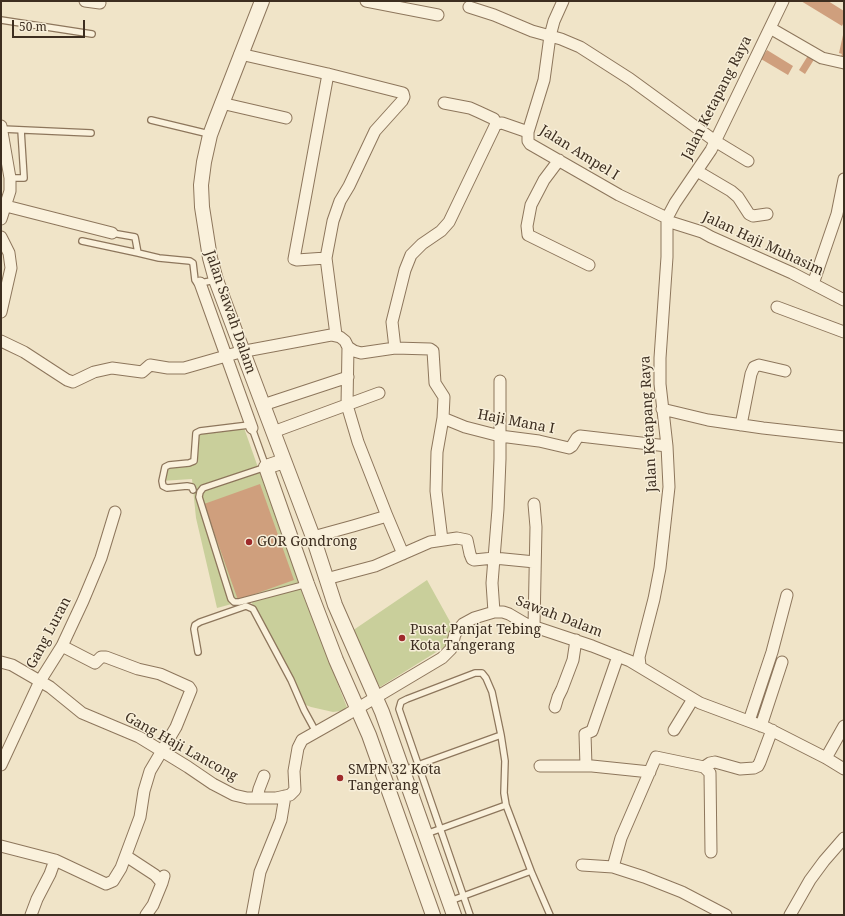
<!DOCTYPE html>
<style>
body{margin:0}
#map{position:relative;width:845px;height:916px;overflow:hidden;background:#f0e4c8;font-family:"Noto Serif",serif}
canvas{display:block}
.frame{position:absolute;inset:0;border:2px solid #3d2e20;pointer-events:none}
.scale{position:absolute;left:12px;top:20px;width:73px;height:18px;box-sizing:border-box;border:2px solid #3d2e20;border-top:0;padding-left:5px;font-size:12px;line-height:14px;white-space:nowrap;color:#3d2e20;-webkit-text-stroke:3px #f7eed8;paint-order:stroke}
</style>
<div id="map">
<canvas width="845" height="916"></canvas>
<div class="frame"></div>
<div class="scale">50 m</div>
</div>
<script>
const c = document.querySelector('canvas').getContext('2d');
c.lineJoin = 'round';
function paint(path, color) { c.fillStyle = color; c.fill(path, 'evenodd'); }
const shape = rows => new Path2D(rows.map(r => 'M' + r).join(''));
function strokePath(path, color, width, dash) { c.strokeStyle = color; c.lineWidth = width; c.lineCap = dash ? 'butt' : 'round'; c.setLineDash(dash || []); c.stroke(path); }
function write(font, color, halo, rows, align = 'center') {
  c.font = font + ' "Noto Serif",serif'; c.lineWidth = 3; c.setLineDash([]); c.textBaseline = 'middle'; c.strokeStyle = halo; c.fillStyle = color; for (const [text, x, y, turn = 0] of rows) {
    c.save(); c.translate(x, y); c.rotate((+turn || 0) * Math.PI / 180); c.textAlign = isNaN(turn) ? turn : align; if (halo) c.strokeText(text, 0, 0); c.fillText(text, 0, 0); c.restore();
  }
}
const green = shape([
 [243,425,303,595,348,710,333,712,311,707,301,703,250,599,217,608,196,518,192,479,161,481,163,466,196,460,195,436],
 [427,580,453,627,446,646,380,687,362,658,352,631]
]);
const building = shape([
 [801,1,828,1,844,11,844,22,842,26],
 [843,35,844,35,844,57,841,56,842,54,839,53],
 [767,50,793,66,788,75,761,59],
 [809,54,815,58,805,74,799,70],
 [260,484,294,580,238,600,204,504]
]);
const service = shape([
 [1,20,92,34],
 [151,120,209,134],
 [2,129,91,133],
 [10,178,24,178,21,130],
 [112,233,135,237,138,253,159,258,190,261,193,263,195,280,197,283,200,283,216,280],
 [82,241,138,253],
 [193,490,192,487,187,486,167,488,163,486,162,481,165,467,169,465,189,463,194,461,196,433,200,431,249,425,252,428,266,467,203,488,200,492,199,497,231,599,234,602,239,602,307,584],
 [198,652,194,629,195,625,200,622,246,606,253,609,291,680,304,710,316,732],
 [404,770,501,735],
 [426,834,506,805],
 [450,901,531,871],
 [470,915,399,709,401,702,407,699,475,673,482,673,486,678,492,692,501,735,505,761,504,793,506,805,531,871,550,915]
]);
const minor = shape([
 [85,1,100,3],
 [366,1,438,15],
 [563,1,554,21,550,36,544,80,528,132,528,141,530,144,619,195,667,218],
 [469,7,494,15,532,31,561,39,580,47,630,79,715,141,748,161],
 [770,28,822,58,844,63],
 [240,54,328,74,403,93,404,97,402,101,375,131,349,186,340,201,333,221,326,258,336,335],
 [221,103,286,118],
 [444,103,470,108,479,112,494,119,496,124],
 [1,126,10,178,10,191,1,219],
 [528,132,502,123,496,124,449,222,441,231,422,244,411,255,405,270,392,322,395,348,430,349,433,351,435,383,444,397,443,418,465,427,500,436,539,441,569,448,572,446,577,438,580,436,667,446],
 [559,160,544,180,531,205,527,226,528,235,589,265],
 [697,171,731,191,738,197,749,214,753,216,767,214],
 [6,206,112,233],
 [667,221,702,232,711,237,792,273,844,300],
 [1,237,9,253,11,268,1,312],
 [326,258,297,260,294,259,328,74],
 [200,283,252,428],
 [813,284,837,214,844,179],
 [777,307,844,332],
 [1,341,24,352,67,380,73,382,94,372,112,368,142,372,150,365,168,368,184,368,240,352,331,335,340,337,345,341,348,347,354,351,361,353,395,348],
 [348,347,347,405,358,442,387,516,403,554],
 [263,405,348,377],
 [662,409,708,420,763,428,844,437],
 [741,425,751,374,754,367,759,365,785,371],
 [273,432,379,393],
 [313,537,353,526,387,516],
 [442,540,436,491,437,452,443,418],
 [326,579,375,566,430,542,457,538,467,540,470,554,472,559,474,560,494,558,535,562],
 [494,612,492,583,498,509,500,459,500,381],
 [534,626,536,527,534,504],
 [1,662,12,665,50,687,82,713,139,737,188,767,213,784,234,795,247,798,276,798,290,795,295,790,294,771,298,748,302,740,348,714,442,658,451,649,455,634,463,624,474,618,494,612,503,612,509,614,526,624,592,646,630,661,700,703,767,728,826,758,844,769],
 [640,665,639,657,654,599,660,568,669,487,667,446,660,384,660,358,667,257,667,218,675,203,711,150,783,1],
 [555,707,558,697,562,689,573,660,576,640],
 [749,721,772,652,787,595],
 [761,726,782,662],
 [674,730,693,699],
 [826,758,844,726],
 [1,765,40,681,62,646,83,601,101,558,115,512],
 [540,766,592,766,650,772],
 [586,766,585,734,592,731,618,656],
 [704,767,710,763,715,762,740,769,754,768,758,766,760,762,772,730],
 [257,798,259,789,264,776],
 [1,846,55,860,106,884,113,881,121,868,140,817,144,791,150,771,176,727,191,690,189,687,160,674,138,669,106,657,101,657,95,663,62,646],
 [126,856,155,875,162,883],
 [582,865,613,867,644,877,682,892,726,915],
 [613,867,621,838,656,757,704,767,710,773,711,852],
 [31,915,37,899,50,874,55,860],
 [146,915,153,905,162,883,164,876],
 [252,915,260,872,281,820,285,796],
 [790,915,810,880,824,861,844,838]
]);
const tertiary = shape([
 [262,1,216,119,210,135,204,162,201,185,202,207,210,258,216,280,243,352,313,537,335,605,382,712,454,915],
 [284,461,266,467,307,584,336,660,369,735,433,915]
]);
const markers = [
 [249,542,4,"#9e2a2b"],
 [402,638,4,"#9e2a2b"],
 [340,778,4,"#9e2a2b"]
];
const streetNames = [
 ["Jalan Ketapang Raya",717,98,-63],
 ["Jalan Ampel I",579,153,32],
 ["Jalan Haji Muhasim",763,244,25],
 ["Jalan Sawah Dalam",230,312,71],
 ["Haji Mana I",516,422,11],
 ["Jalan Ketapang Raya",649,424,-93],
 ["Sawah Dalam",559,617,21],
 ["Gang Luran",49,633,-62],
 ["Gang Haji Lancong",181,747,29]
];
const poiNames = [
 ["GOR Gondrong",257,542],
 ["Pusat Panjat Tebing",410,630],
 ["Kota Tangerang",410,646],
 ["SMPN 32 Kota",348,770],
 ["Tangerang",348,786]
];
paint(green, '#c9cf9b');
paint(building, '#cf9f7d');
strokePath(service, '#8d765c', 8);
strokePath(minor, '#8d765c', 13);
strokePath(tertiary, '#8d765c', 16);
strokePath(service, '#faf1dc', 5.5);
strokePath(minor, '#faf1dc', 11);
strokePath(tertiary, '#faf1dc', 14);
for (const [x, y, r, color] of markers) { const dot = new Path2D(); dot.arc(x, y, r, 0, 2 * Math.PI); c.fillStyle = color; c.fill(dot); strokePath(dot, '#f7eed8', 1.5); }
write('14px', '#3d2e20', '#f7eed8', streetNames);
write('14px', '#3d2e20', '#f7eed8', poiNames, 'left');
</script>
